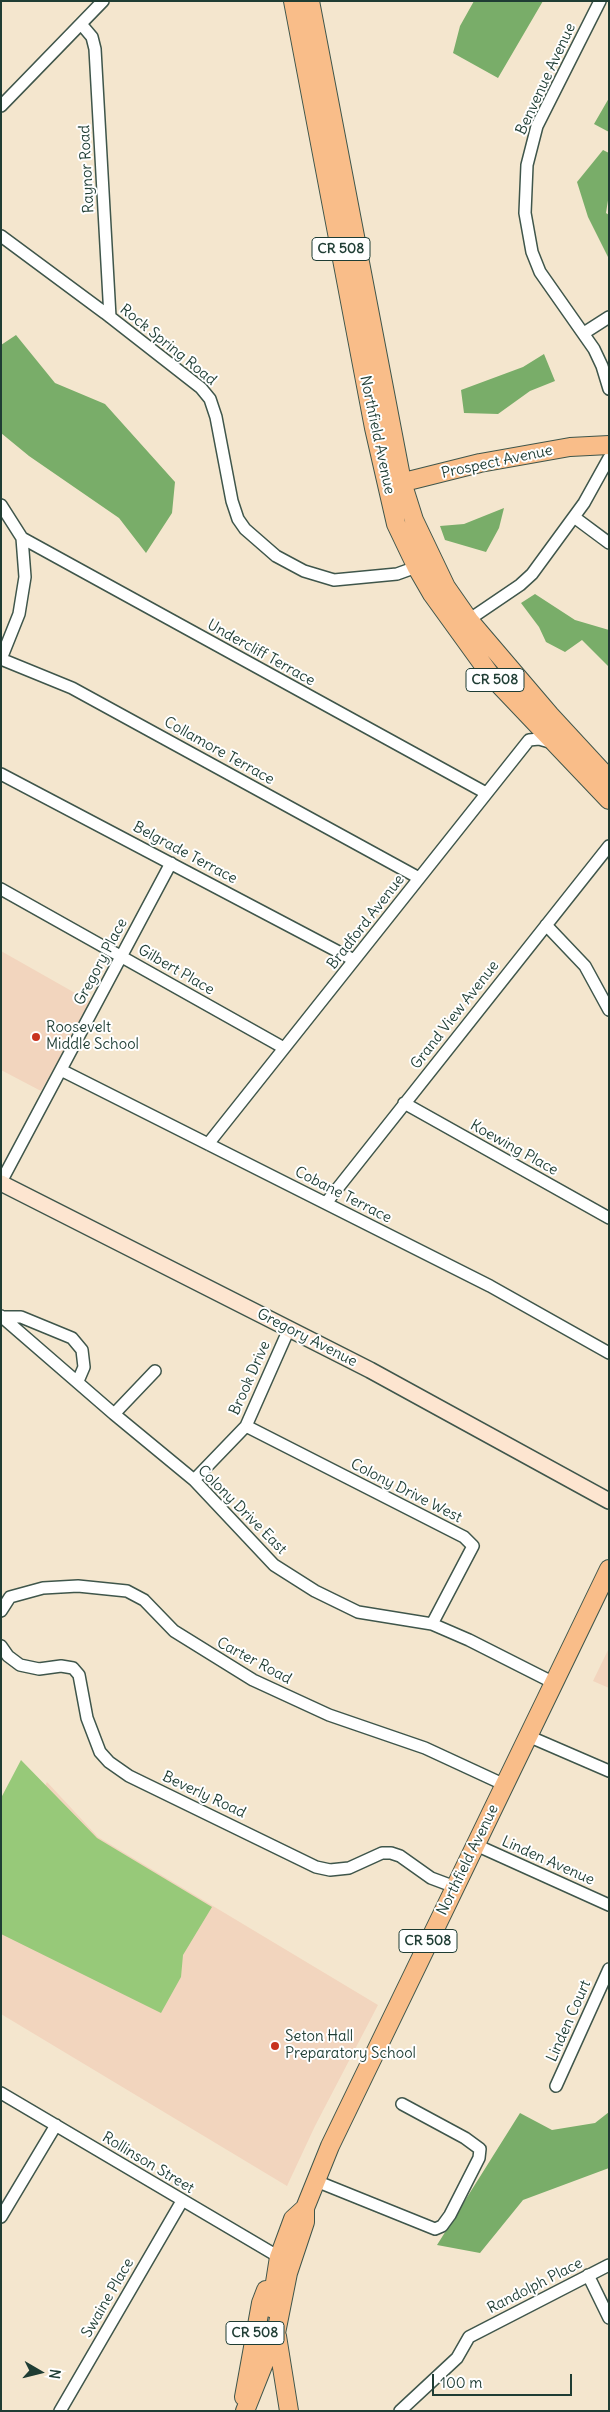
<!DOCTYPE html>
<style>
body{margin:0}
#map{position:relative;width:610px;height:2412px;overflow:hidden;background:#f4e6ce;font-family:Delius,sans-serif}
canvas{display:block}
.frame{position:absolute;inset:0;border:2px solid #1f3d34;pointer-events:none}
.north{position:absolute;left:15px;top:2347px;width:50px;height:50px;-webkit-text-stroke:4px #fff;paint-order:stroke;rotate:98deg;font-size:14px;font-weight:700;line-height:20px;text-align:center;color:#1f3d34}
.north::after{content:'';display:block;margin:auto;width:18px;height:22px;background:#1f3d34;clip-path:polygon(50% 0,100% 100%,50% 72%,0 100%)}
.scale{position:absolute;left:432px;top:2374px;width:140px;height:22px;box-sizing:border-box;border:2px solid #1f3d34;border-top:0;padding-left:6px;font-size:15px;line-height:18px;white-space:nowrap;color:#1f3d34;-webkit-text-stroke:4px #fff;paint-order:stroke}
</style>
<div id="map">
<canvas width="610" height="2412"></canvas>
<div class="frame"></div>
<div class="north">N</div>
<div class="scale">100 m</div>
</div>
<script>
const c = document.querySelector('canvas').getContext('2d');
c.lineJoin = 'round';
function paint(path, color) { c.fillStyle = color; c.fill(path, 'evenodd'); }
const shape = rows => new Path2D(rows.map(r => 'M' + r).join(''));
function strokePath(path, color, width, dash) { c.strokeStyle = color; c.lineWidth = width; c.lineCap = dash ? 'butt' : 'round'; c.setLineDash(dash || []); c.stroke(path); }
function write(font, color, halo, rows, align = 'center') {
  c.font = font + ' Delius,sans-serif'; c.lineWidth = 4; c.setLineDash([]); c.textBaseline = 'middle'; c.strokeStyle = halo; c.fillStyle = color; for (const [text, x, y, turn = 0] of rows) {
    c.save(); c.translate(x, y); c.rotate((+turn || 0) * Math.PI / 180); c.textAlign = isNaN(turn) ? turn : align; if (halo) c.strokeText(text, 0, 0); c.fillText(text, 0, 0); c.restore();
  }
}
const built = shape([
 [1,951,91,1002,41,1091,1,1070],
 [609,1648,609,1688,593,1681],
 [47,1782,98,1837,378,2005,315,2126,287,2186,1,2014,1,1867]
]);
const green = shape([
 [21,1760,97,1838,212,1907,183,1955,181,1977,161,2013,1,1934,1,1798]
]);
const forest = shape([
 [474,1,543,1,498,78,453,53,460,26],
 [609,98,609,132,594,124],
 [603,150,609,153,609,194,606,213,609,215,609,259,588,217,577,182],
 [16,335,55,383,105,404,175,482,172,513,146,553,119,518,29,456,1,433,1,345],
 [544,354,555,381,530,391,498,414,464,413,461,390,523,367],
 [504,508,499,528,486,552,445,540,440,526,464,524],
 [535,594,575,620,609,630,609,667,582,640,565,652,546,642,539,627,521,603],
 [609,2112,609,2168,523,2200,480,2253,437,2245,520,2113,552,2130,595,2123]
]);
const minor = shape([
 [600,1,537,126,527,165,525,213,532,252,540,272,594,349,602,366,609,389],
 [81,24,92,37,95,49,110,317],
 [1,106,103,1],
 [1,236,105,313,201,388,210,399,216,417,232,501,238,519,245,529,276,556,304,571,334,580,397,574,422,565],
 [584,333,609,317],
 [1,505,22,538,25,577,19,614,1,659],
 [574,517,609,543],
 [22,538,486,793],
 [464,623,520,585,532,574,584,503,609,458],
 [1,659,72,688,419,878],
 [1,774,354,960],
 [1,889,284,1048],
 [546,925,585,966,609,1010],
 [61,1070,490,1286,609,1353],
 [404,1103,609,1218],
 [208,1144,529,740,539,739,553,743],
 [1,1182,171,863],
 [326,1203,609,846],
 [1,1316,114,1414,194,1480,274,1565,315,1591,358,1612,432,1624,469,1640,554,1683],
 [2,1317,21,1317,72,1338,82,1350,84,1367,78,1381],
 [114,1414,155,1371],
 [246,1426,464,1537,473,1546,432,1624],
 [194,1480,246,1426,289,1329],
 [1,1611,10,1597,43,1588,78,1586,127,1591,144,1600,174,1631,253,1680,329,1715,425,1748,505,1785],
 [1,1646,8,1656,20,1665,39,1669,61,1666,73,1668,79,1675,87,1718,100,1752,109,1762,129,1776,316,1867,330,1870,349,1868,382,1853,391,1853,400,1856,431,1878,455,1887],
 [528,1736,609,1771],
 [476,1845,609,1905],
 [556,2086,609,1969],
 [1,2093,279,2257],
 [316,2181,435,2229,442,2226,450,2215,479,2158,480,2149,465,2138,402,2104],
 [1,2217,56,2125],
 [588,2275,609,2318],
 [60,2411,182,2201],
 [400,2411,457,2358,469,2337,609,2265]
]);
const secondary = shape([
 [1,1183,370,1370,609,1501]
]);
const primary = shape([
 [293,1,374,428,396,524,417,568,432,594,492,677,609,800],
 [310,1,402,482,414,520,446,587,469,620,550,715,609,779],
 [392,485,480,463,570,447,609,445],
 [271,2308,279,2257,293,2219,305,2208],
 [277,2336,289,2411],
 [244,2397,261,2303,266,2290],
 [245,2411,276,2333,288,2273,305,2222,305,2208,330,2146,609,1569]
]);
const markers = [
 [36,1037,5,"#c8321e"],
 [275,2046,5,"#c8321e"]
];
const shields = [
 [341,249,58],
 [495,680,58],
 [428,1941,58],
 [255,2333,58]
];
const shieldNames = [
 ["CR 508",341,249],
 ["CR 508",495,680],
 ["CR 508",428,1941],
 ["CR 508",255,2333]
];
const streetNames = [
 ["Benvenue Avenue",546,79,-65],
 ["Raynor Road",87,169,-93],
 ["Rock Spring Road",168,345,39],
 ["Northfield Avenue",377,435,78],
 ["Prospect Avenue",497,462,-12],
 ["Undercliff Terrace",261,653,29],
 ["Collamore Terrace",219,751,29],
 ["Belgrade Terrace",185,853,28],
 ["Bradford Avenue",366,922,-52],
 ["Gregory Place",101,962,-62],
 ["Gilbert Place",176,970,30],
 ["Grand View Avenue",455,1015,-52],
 ["Koewing Place",514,1148,29],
 ["Cobane Terrace",343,1195,27],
 ["Gregory Avenue",307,1338,27],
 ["Brook Drive",250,1378,-66],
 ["Colony Drive West",406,1491,27],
 ["Colony Drive East",242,1510,45],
 ["Carter Road",254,1661,28],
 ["Beverly Road",204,1795,25],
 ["Northfield Avenue",468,1860,-64],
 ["Linden Avenue",548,1861,24],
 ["Linden Court",569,2021,-66],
 ["Rollinson Street",148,2163,31],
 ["Randolph Place",535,2286,-27],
 ["Swaine Place",108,2298,-60]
];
const poiNames = [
 ["Roosevelt",46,1028],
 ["Middle School",46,1045],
 ["Seton Hall",285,2037],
 ["Preparatory School",285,2054]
];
paint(built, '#f2d5be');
paint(green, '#97c979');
paint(forest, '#79ad69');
strokePath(minor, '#3f564b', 14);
strokePath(secondary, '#3f564b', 18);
strokePath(primary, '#3f564b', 20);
strokePath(minor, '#fff', 11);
strokePath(secondary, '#fde5d0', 15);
strokePath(primary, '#f9bd89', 18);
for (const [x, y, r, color] of markers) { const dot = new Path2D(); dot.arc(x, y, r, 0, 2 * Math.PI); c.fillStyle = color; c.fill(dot); strokePath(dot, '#fff', 2); }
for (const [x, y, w] of shields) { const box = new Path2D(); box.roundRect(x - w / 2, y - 11.5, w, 23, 4); c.fillStyle = '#fff'; c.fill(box); strokePath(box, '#1f3d34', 1); }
write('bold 14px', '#1f3d34', null, shieldNames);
write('15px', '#1f3d34', '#fff', streetNames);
write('15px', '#1f3d34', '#fff', poiNames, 'left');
</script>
